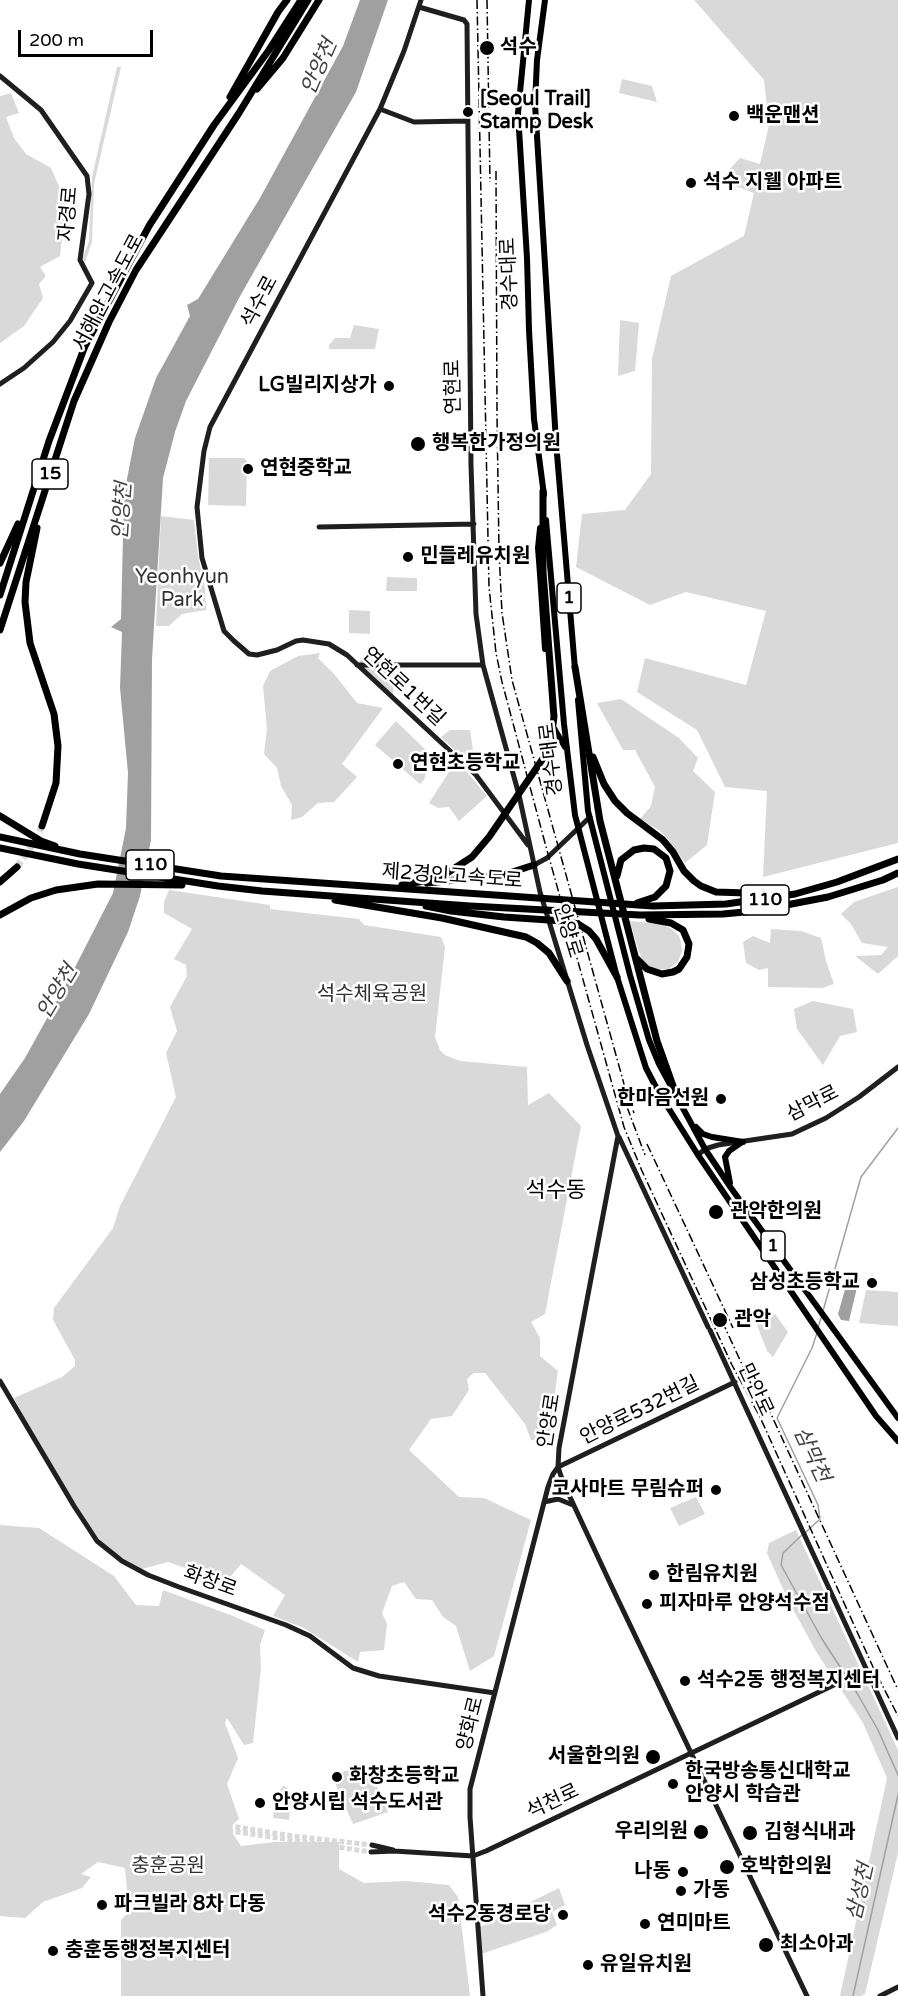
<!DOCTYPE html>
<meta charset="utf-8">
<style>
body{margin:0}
#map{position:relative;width:898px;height:1996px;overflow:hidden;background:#fff;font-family:"Varela Round",sans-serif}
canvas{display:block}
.scale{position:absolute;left:18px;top:30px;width:135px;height:27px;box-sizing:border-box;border:3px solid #000;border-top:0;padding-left:8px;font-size:18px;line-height:21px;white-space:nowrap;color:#000;-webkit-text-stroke:4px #fff;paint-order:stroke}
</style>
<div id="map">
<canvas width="898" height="1996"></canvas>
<div class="scale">200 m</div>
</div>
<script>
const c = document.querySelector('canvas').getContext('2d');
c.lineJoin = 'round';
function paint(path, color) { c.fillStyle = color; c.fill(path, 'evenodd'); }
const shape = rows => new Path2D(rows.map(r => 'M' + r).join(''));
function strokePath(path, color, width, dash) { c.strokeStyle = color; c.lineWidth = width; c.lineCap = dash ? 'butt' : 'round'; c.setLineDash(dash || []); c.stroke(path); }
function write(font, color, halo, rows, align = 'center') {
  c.font = font + ' "Varela Round","Noto Sans KR",sans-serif'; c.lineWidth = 5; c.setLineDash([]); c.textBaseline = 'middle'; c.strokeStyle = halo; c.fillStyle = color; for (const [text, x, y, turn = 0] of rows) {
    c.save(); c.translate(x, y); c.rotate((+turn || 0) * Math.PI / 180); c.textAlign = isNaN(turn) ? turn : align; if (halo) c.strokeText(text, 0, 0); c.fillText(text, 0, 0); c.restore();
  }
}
const green = shape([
 [694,0,898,0,898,843,763,877,767,791,725,787,697,730,637,692,645,658,746,685,766,611,686,592,650,605,576,567,582,514,625,510,651,474,652,359,671,276,744,236,754,193,730,184,728,171,740,158,760,164,769,125,764,80],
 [117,67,121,67,94,184,92,242,84,265,83,257,89,241,92,177],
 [622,79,652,86,657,102,619,93],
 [11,93,19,113,6,117,14,138,26,154,51,168,60,189,67,194,60,256,40,267,46,276,39,284,43,298,24,326,0,343,0,96],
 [620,320,639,323,635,371,618,376],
 [354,325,379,329,375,349,329,349,329,345,335,338,350,338],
 [209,458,244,458,247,461,246,506,208,505],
 [161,516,194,520,198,556,205,588,206,610,182,614,169,626,156,626],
 [387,577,417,578,417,591,386,591],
 [349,610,370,611,370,634,349,633],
 [320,653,318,658,335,675,357,703,383,708,342,764,357,777,334,802,318,803,302,817,291,820,292,805,281,786,277,768,264,754,267,729,263,686,270,671,298,656],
 [363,657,396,670,392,699,357,665],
 [621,699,679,738,698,758,693,771,715,792,707,845,685,863,668,839,660,831,640,819,651,806,655,787,635,750,623,750,597,703],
 [396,721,431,755,424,780,420,784,375,745],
 [450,730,470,730,473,749,462,757,441,737],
 [454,764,466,771,487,796,459,821,449,807,438,808,429,803],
 [898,887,898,956,878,974,855,956,881,955,888,947,862,943,851,924,841,914,854,902],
 [169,890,270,905,270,909,359,919,364,925,441,937,445,947,435,1037,440,1050,445,1055,460,1061,527,1067,528,1105,549,1093,581,1126,545,1314,531,1322,540,1338,540,1356,558,1371,548,1443,531,1440,525,1424,485,1373,474,1373,467,1379,469,1390,452,1416,431,1419,409,1450,459,1497,484,1498,531,1520,494,1656,470,1671,456,1626,443,1617,432,1600,416,1599,404,1582,392,1586,382,1613,387,1624,384,1650,360,1652,358,1662,304,1628,273,1616,285,1595,241,1564,226,1582,168,1562,142,1569,114,1553,99,1539,79,1512,27,1423,14,1398,62,1377,75,1366,75,1360,53,1320,54,1308,113,1228,120,1206,176,1097,166,1053,177,1031,170,1007,187,976,186,965,174,959,192,929,164,913,164,902],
 [630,921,662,924,672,929,679,936,681,943,682,951,678,962,669,969,658,969,649,966,642,959,638,949],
 [771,929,801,931,821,938,826,961,834,984,822,988,768,987,768,968,759,970,746,963,743,942,753,936,770,943],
 [813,1001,853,1009,857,1032,840,1036,823,1065,797,1029,794,1009],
 [866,1290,898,1292,898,1326,859,1323],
 [775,1314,788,1332,773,1357,767,1351,757,1325],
 [696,1497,705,1514,679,1526,670,1508],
 [0,1525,39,1528,114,1576,136,1605,159,1606,163,1590,233,1616,265,1630,260,1645,261,1669,253,1743,244,1745,227,1718,225,1723,238,1758,227,1784,239,1819,231,1826,232,1832,241,1846,274,1842,339,1842,339,1869,364,1883,406,1881,449,1885,458,1897,470,1996,121,1996,121,1920,129,1912,125,1868,98,1862,81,1874,91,1877,82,1888,43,1902,25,1918,0,1916],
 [796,1530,898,1750,898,1853,865,1994,861,1996,840,1996,887,1778,863,1723,817,1653,788,1600,767,1553,769,1543],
 [367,1763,388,1812,353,1824,332,1776],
 [283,1786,287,1787,289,1792,292,1792,289,1820,273,1818,276,1791,279,1791],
 [559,1888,565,1905,552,1912,557,1925,546,1932,481,1954,480,1927]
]);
const water = shape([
 [360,0,388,0,356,92,239,298,186,401,175,432,163,478,152,659,151,840,140,896,128,932,89,1014,24,1121,0,1152,0,1094,25,1058,71,975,113,893,126,828,128,773,120,688,122,632,111,627,121,619,124,494,135,438,156,378,190,316,187,305,198,299,260,198,343,46],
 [854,1274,860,1275,849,1321,841,1320,838,1314,848,1279,852,1279]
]);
const stream = shape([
 [823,1311,861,1177,898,1128],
 [818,1328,822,1315],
 [806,1532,820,1519,818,1505,777,1418,812,1348,817,1333],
 [802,1535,783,1553,781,1565,822,1639,857,1693,878,1730,898,1775],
 [853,1996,898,1795]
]);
const secondaryTunnel = shape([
 [0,1780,225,1825,293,1836,372,1845],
 [0,1786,224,1830,371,1852]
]);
const highwayTunnel = shape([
 [17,867,33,844,42,826]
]);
const secondary = shape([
 [421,0,404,51,380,109,210,427,204,451,197,507,202,558,224,631,234,641,249,654,257,655,277,650,296,641,303,640,329,644,347,655,476,775,528,845],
 [419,7,464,20,467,24,471,465,476,614,483,665,519,795,540,892,587,1045,618,1136,559,1448,558,1467,563,1482,611,1585,807,1996],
 [0,76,41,110,87,176,89,194,80,260,92,283,70,321,53,342,24,368,0,384],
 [380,109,414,122,467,121],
 [319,527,474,524],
 [357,665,483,665],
 [534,865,547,858,590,817],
 [619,1137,708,1327],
 [698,1155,705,1149,718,1145,792,1134,826,1118,859,1097,898,1067],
 [710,1330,898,1738],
 [0,1381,74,1506,97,1541,122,1561,148,1575,179,1587,286,1625,310,1636,353,1668,379,1676,495,1693],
 [544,1502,558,1499,573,1505],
 [372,1845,393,1850],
 [371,1852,394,1851,473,1856,486,1851,836,1684],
 [483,1996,470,1817,470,1789,548,1487,553,1474,558,1467,735,1382],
 [880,1996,898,1987]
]);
const primary = shape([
 [529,0,518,113,527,258,529,330,534,419,544,495],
 [545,0,537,60,535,104,556,442,575,669],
 [546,520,564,724,575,815,617,977,646,1068,659,1093,698,1155,876,1416,898,1441],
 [540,528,538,548,540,574,545,649],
 [578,700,588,811,630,975,649,1040,659,1064,705,1149,731,1188,898,1418],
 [552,725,565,747],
 [696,1127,703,1134,712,1137,743,1142],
 [730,1183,725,1157,729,1151,742,1142]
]);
const highway = shape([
 [257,89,283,58,319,0],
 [230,97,278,12,287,0],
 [37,528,26,582,25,602,30,643,54,714,58,746,56,783,42,826],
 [0,563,18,524],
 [0,595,49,441,85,346,149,226,214,125,269,50,301,0],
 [0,630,74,401,109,322,136,270,239,113,308,0],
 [575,667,600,821,657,1041,678,1100],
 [593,757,604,784,615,801,627,813,663,840,673,852,684,871,694,881,701,886,716,892,777,894],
 [0,816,41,841,55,846],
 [0,837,80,854,221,876,653,906,726,904,795,894,837,882,898,859],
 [0,848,78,864,218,886,262,891,470,906,640,915,723,914,755,911,828,897,883,880,898,873],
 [617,876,621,860,634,850,644,848,654,849,666,858,670,871,666,886,655,897,637,903],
 [0,882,17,867],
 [427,883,503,875,534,865],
 [402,885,424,881,447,873,472,857,489,837,544,757,550,745,554,717,543,572,543,491],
 [335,900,442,918,526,937,537,943,549,953,567,981],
 [426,906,451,911,504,917,563,921,578,924,589,931,596,939,617,977],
 [0,915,31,898,56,890,98,884,182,885],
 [636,958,647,969,662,974,673,972,679,969,687,957,689,944,683,930,671,923,649,919]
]);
const rail = shape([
 [477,0,489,587,496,653,502,682,545,843,624,1127,642,1171,732,1365,760,1417,873,1667,898,1716],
 [487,0,490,182],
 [496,171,497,415,499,551,502,613,512,680,624,1084,634,1113],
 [627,1107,645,1155],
 [647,1144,733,1328],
 [722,1321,752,1386],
 [753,1375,898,1690]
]);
const markers = [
 [487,48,8,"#000"],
 [468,112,6,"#000"],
 [734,116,6,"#000"],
 [691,183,6,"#000"],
 [389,386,6,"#000"],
 [418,444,8,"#000"],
 [248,469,6,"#000"],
 [408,557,6,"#000"],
 [398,764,6,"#000"],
 [721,1099,6,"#000"],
 [716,1212,8,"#000"],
 [872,1283,6,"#000"],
 [720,1320,8,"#000"],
 [716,1490,6,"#000"],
 [654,1575,6,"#000"],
 [647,1604,6,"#000"],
 [685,1681,6,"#000"],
 [653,1757,8,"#000"],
 [337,1777,6,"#000"],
 [673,1784,6,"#000"],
 [260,1803,6,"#000"],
 [701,1832,8,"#000"],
 [750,1833,8,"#000"],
 [727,1867,8,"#000"],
 [683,1872,6,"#000"],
 [681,1891,6,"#000"],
 [102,1905,6,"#000"],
 [563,1915,6,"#000"],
 [645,1924,6,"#000"],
 [766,1945,8,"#000"],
 [53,1951,6,"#000"],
 [588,1965,6,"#000"]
];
const shields = [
 [50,474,36],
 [569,598,24],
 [150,865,48],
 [765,900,48],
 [773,1246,24]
];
const shieldNames = [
 ["15",50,474],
 ["1",569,598],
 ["110",150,865],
 ["110",765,900],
 ["1",773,1246]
];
const poiNames = [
 ["석수",500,48],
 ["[Seoul Trail]",480,100],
 ["Stamp Desk",480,123],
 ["백운맨션",746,116],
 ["석수 지웰 아파트",703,183],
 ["LG빌리지상가",377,386,"right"],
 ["행복한가정의원",432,444],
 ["연현중학교",260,469],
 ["민들레유치원",420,557],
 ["연현초등학교",410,764],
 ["한마음선원",709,1099,"right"],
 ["관악한의원",730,1212],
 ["삼성초등학교",860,1283,"right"],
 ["관악",734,1320],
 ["코사마트 무림슈퍼",704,1490,"right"],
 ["한림유치원",666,1575],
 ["피자마루 안양석수점",659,1604],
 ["석수2동 행정복지센터",697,1681],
 ["서울한의원",640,1757,"right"],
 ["한국방송통신대학교",685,1772],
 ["안양시 학습관",685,1795],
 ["화창초등학교",349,1777],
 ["안양시립 석수도서관",272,1803],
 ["우리의원",688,1832,"right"],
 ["김형식내과",764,1833],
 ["호박한의원",740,1867],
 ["나동",671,1872,"right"],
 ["가동",693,1891],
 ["파크빌라 8차 다동",114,1905],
 ["석수2동경로당",551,1915,"right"],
 ["연미마트",657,1924],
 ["최소아과",780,1945],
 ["충훈동행정복지센터",65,1951],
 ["유일유치원",600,1965]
];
const streetNames = [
 ["자경로",69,214,-85],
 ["경수대로",510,274,-92],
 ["서해안고속도로",109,293,-62],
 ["석수로",260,302,-62],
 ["연현로",454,387,-91],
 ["연현로1번길",403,687,43],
 ["경수대로",552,759,-97],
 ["제2경인고속도로",452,877,4],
 ["안양로",567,931,73],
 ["삼막로",813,1104,-27],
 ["만안로",755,1390,65],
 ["안양로532번길",640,1411,-26],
 ["안양로",550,1421,-81],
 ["화창로",210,1582,20],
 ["양화로",471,1724,-76],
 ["석천로",553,1802,-25]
];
const parkNames = [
 ["Yeonhyun",182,578],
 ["Park",182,601],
 ["석수체육공원",372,995],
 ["충훈공원",168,1867]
];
const waterNames = [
 ["안양천",320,67,-66],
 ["안양천",123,511,-86],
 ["안양천",58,992,-59],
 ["삼막천",811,1455,65],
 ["삼성천",861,1892,-77]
];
const quarterNames = [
 ["석수동",556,1191]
];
paint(green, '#d9d9d9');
paint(water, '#a0a0a0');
strokePath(stream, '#a0a0a0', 1.5);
strokePath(secondaryTunnel, '#d9d9d9', 5, [5, 2.5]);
strokePath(highwayTunnel, '#d9d9d9', 7, [7, 3.5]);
strokePath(secondary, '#1f1f1f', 5);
strokePath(primary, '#000', 6);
strokePath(highway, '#000', 7);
strokePath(rail, '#000', 1.5, [9, 3, 1.5, 3]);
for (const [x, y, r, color] of markers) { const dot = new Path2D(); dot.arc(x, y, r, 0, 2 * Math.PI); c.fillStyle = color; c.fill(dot); strokePath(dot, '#fff', 2); }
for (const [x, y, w] of shields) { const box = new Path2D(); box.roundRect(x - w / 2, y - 15, w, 30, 4.5); c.fillStyle = '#fff'; c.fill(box); strokePath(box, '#000', 1.5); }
write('bold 18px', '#000', null, shieldNames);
write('bold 20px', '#000', '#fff', poiNames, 'left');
write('20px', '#000', '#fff', streetNames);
write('20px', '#303030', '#fff', parkNames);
write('italic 21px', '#414141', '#fff', waterNames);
write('22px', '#000', '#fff', quarterNames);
</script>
